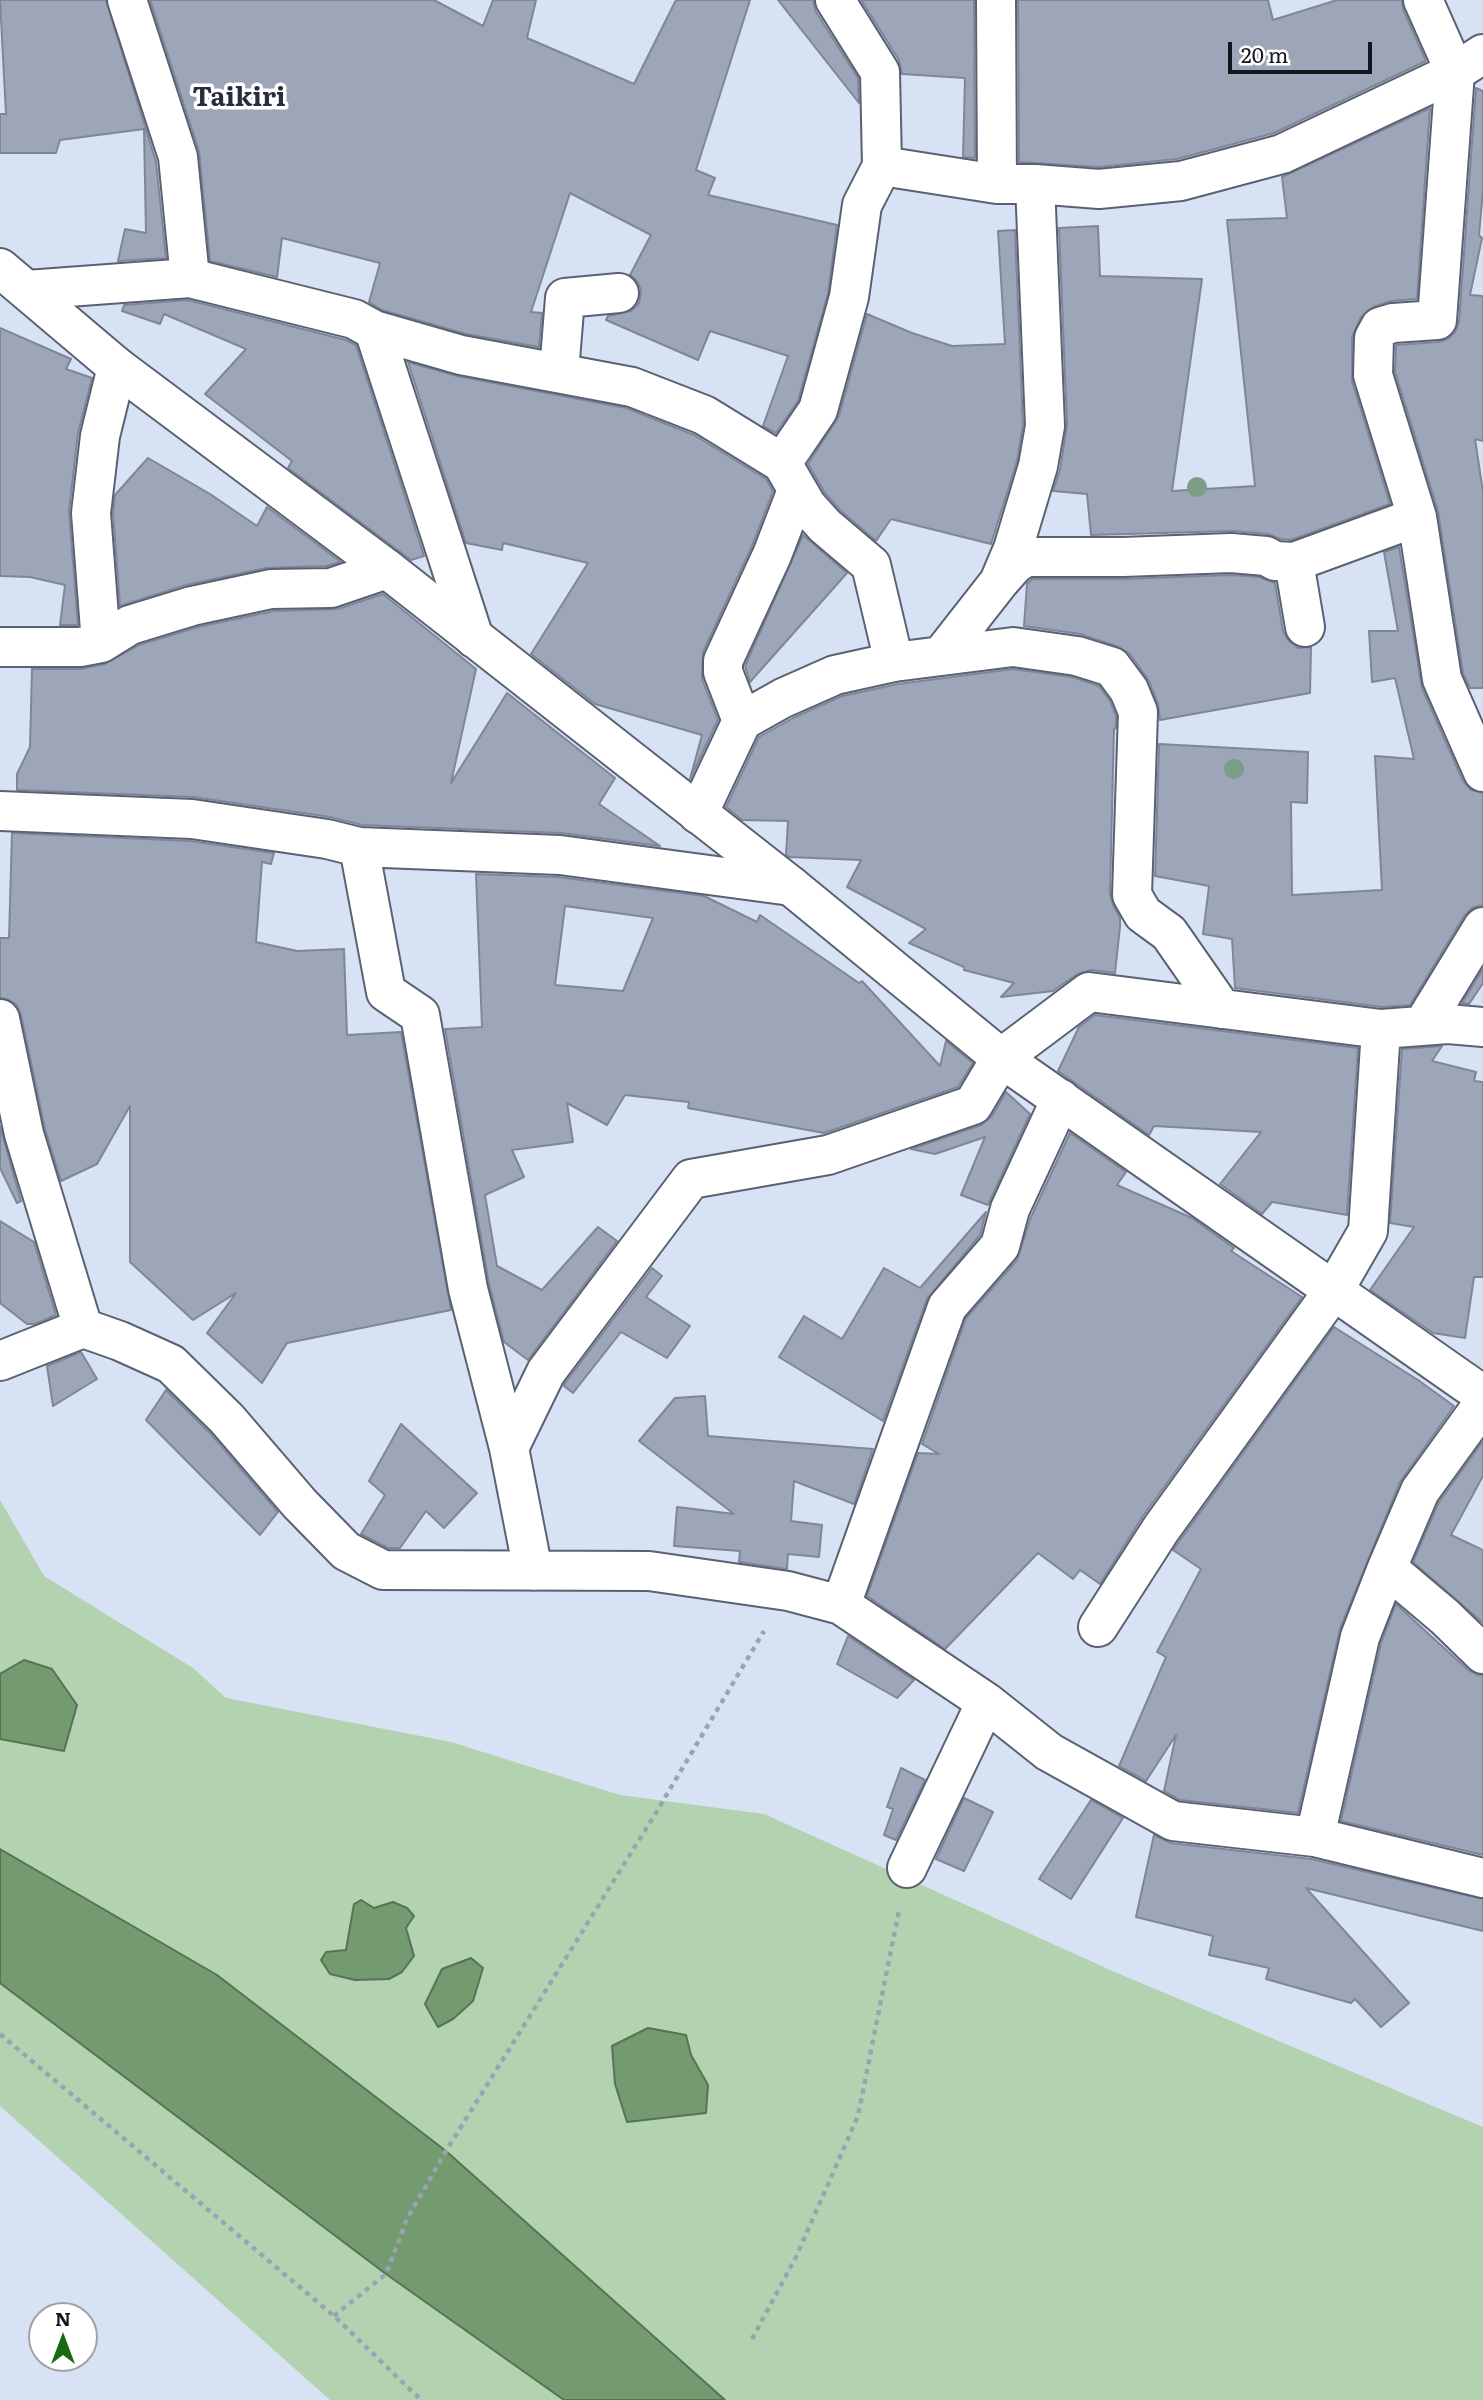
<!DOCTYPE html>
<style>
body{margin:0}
#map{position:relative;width:1483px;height:2400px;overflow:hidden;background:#d8e2f5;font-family:Literata,serif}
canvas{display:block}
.north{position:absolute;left:28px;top:2302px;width:70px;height:70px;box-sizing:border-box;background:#fff;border:2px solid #a1a2a5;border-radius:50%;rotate:0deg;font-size:19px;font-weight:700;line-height:28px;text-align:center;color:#13171d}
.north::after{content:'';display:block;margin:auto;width:24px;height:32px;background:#176a0f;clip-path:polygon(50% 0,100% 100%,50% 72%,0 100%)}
.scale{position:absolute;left:1228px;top:42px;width:144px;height:32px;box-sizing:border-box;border:4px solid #13171d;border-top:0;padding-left:9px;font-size:21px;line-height:24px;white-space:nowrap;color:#13171d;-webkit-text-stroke:5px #fff;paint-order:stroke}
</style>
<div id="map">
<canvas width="1483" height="2400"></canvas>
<div class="north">N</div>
<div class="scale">20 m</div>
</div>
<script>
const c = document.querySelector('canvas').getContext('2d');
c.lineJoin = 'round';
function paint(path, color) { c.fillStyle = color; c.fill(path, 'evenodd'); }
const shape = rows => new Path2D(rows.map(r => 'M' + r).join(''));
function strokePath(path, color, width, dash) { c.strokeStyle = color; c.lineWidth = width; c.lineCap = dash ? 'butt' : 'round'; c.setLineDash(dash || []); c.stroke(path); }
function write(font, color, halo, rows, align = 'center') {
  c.font = font + ' Literata,serif'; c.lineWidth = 7; c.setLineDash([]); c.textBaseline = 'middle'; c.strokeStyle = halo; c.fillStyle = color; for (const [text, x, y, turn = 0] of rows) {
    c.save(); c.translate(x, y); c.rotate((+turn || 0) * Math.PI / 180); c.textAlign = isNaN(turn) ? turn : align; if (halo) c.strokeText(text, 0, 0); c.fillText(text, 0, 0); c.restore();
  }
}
const green = shape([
 [0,1500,44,1576,193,1668,226,1698,451,1742,620,1795,764,1814,1115,1972,1483,2127,1483,2400,725,2400,446,2151,217,1975,0,1849,0,1739,64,1751,24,1660,0,1674],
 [686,2035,691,2055,708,2085,615,2084],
 [0,1983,386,2274,564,2400,330,2400,0,2106]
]);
const water = shape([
 [24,1660,52,1669,77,1705,64,1751,0,1739,0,1674,24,1660],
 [0,1849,217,1975,446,2151,725,2400,564,2400,386,2274,0,1983,0,1849],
 [361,1900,374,1908,393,1902,407,1908,414,1916,406,1928,414,1956,402,1972,389,1979,355,1980,330,1974,321,1960,326,1952,346,1950,354,1904,361,1900],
 [471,1958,483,1968,473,2001,453,2019,438,2027,425,2004,442,1969,471,1958],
 [648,2028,686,2035,691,2055,708,2085,706,2113,627,2122,615,2084,612,2046,648,2028]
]);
const building = shape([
 [0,0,106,0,156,162,166,258,118,261,125,229,146,233,144,129,60,140,56,153,0,153,0,114,6,114,0,0],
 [150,0,434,0,483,26,493,0,536,0,527,38,634,84,676,0,750,0,696,170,715,178,708,195,837,225,828,293,798,401,776,433,763,426,788,356,710,331,698,360,606,320,608,316,631,311,639,303,641,290,637,281,630,275,651,235,570,193,531,312,542,313,539,347,466,334,382,310,369,302,380,263,282,238,277,277,210,261,199,151,150,0],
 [778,0,813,0,816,12,858,78,859,103,778,0],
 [861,0,974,0,975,158,963,157,965,78,902,74,899,60,861,0],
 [1018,0,1268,0,1273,20,1337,0,1402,0,1403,9,1426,61,1274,133,1177,159,1099,167,1019,162,1018,0],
 [1476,88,1483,91,1483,190,1479,235,1482,238,1470,295,1483,296,1483,441,1475,439,1483,492,1483,688,1470,688,1463,673,1438,511,1395,372,1396,345,1438,342,1448,339,1455,332,1459,322,1476,88],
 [1430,108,1417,299,1391,301,1373,307,1361,317,1352,337,1352,381,1390,504,1291,540,1281,539,1268,534,1233,531,1091,535,1087,494,1053,491,1060,470,1067,425,1059,228,1098,226,1100,276,1202,279,1172,491,1255,486,1227,220,1287,218,1282,177,1430,108],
 [1015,230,1023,425,1017,461,991,544,891,519,876,541,840,510,825,493,808,464,839,416,867,314,912,333,952,346,1005,344,998,231,1015,230],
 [188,300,346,340,356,345,424,556,411,560,288,468,292,461,205,394,246,349,164,314,160,324,122,311,124,305,188,300],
 [0,328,71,359,66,369,92,378,78,433,69,511,78,625,60,625,65,585,30,577,0,576,0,328],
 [408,362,457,376,626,408,694,435,766,479,773,491,752,546,703,652,702,679,718,720,690,779,702,735,595,704,531,654,588,563,503,543,502,550,466,543,408,362],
 [148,458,210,494,257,526,267,507,341,562,327,566,266,568,186,585,120,606,113,513,115,495,148,458],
 [803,535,847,573,750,682,745,666,803,535],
 [1399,547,1422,688,1463,781,1471,790,1483,793,1483,905,1472,908,1464,916,1410,1005,1382,1007,1235,988,1232,939,1203,934,1209,886,1155,876,1159,744,1308,752,1307,803,1291,802,1292,895,1382,890,1375,756,1414,759,1395,678,1372,682,1369,631,1398,631,1384,552,1399,547],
 [1230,575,1259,577,1275,583,1283,631,1288,640,1298,648,1311,647,1310,693,1160,720,1158,704,1149,681,1130,654,1119,647,1080,634,1024,626,1027,584,1032,579,1123,579,1230,575],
 [383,594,476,669,451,783,507,693,615,778,599,804,660,846,561,833,362,825,330,817,193,797,17,790,17,774,30,747,32,669,80,669,105,664,139,645,198,627,274,611,338,609,383,594],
 [1013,669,1072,677,1099,686,1110,701,1116,716,1116,728,1114,729,1110,894,1113,905,1120,918,1120,927,1115,973,1091,970,1076,975,1053,991,1001,997,1014,983,964,970,964,967,909,943,926,929,847,887,861,860,789,857,786,855,788,821,742,820,726,807,759,737,793,718,842,696,898,684,1013,669],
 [12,833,190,841,274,853,271,864,262,862,256,942,297,951,344,949,347,1035,401,1032,451,1310,287,1343,262,1383,207,1333,236,1293,193,1320,130,1262,130,1106,97,1164,61,1181,45,1129,21,1015,16,1004,7,999,0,998,0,938,9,938,12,833],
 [476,874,558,877,704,896,757,922,760,915,859,983,862,981,940,1066,946,1041,973,1063,958,1087,824,1133,688,1108,689,1102,625,1095,607,1125,567,1103,573,1142,512,1150,524,1177,485,1195,497,1266,542,1290,598,1227,617,1241,528,1360,504,1342,489,1284,445,1029,482,1027,476,874],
 [565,906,653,918,623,991,555,985,565,906],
 [1483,969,1483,983,1469,1004,1462,1003,1483,969],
 [1095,1015,1358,1048,1347,1215,1272,1202,1262,1214,1220,1184,1261,1132,1154,1126,1149,1135,1058,1071,1079,1027,1095,1015],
 [1442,1046,1432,1061,1476,1072,1474,1081,1483,1082,1483,1277,1474,1277,1465,1338,1433,1333,1370,1290,1414,1227,1390,1223,1402,1049,1442,1046],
 [1006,1092,1030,1114,988,1205,961,1195,985,1137,935,1154,911,1149,981,1125,992,1116,1006,1092],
 [0,1126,21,1201,17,1203,0,1168,0,1126],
 [1070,1133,1126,1172,1117,1185,1192,1218,1234,1248,1231,1251,1302,1297,1143,1516,1100,1584,1080,1570,1073,1579,1038,1553,945,1649,867,1596,918,1453,939,1454,922,1444,966,1318,1017,1260,1031,1217,1070,1133],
 [986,1212,980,1235,927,1299,883,1421,779,1357,804,1316,842,1339,884,1268,920,1288,986,1212],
 [0,1221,34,1242,56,1315,35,1324,27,1324,0,1303,0,1221],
 [652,1268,662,1276,646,1297,690,1326,667,1358,621,1332,573,1393,564,1386,565,1383,652,1268],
 [1334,1327,1418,1380,1454,1406,1400,1482,1340,1629,1298,1813,1180,1800,1164,1791,1176,1735,1146,1781,1119,1766,1166,1657,1157,1652,1201,1569,1173,1550,1334,1327],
 [81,1352,97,1379,53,1406,47,1366,81,1352],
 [166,1390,211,1434,278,1512,260,1535,146,1420,166,1390],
 [705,1396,708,1436,873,1449,854,1504,794,1481,791,1521,822,1525,819,1557,788,1554,787,1569,739,1562,740,1551,674,1546,677,1507,734,1514,639,1441,675,1398,705,1396],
 [401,1424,477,1493,444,1528,426,1511,400,1548,388,1548,361,1534,385,1495,369,1481,401,1424],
 [1483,1441,1483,1476,1451,1535,1483,1550,1483,1623,1413,1562,1439,1502,1483,1441],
 [1396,1604,1468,1670,1477,1675,1483,1675,1483,1855,1341,1821,1381,1643,1396,1604],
 [848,1636,914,1680,897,1698,837,1664,848,1636],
 [901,1768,925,1780,896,1840,884,1835,893,1809,887,1807,901,1768],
 [964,1798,993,1812,964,1871,936,1859,964,1798],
 [1091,1800,1123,1818,1071,1899,1039,1879,1091,1800],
 [1154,1835,1171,1843,1311,1859,1483,1899,1483,1931,1306,1888,1409,2003,1381,2027,1355,1999,1351,2003,1266,1979,1269,1968,1209,1955,1213,1936,1136,1917,1154,1835]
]);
const path = shape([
 [0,2034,334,2316,421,2400],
 [334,2316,386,2274,407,2219,446,2151,654,1816,764,1631],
 [752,2339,796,2257,858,2116,899,1910]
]);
const minor = shape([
 [127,0,178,157,190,278],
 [996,0,997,184],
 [1423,0,1455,72,1437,320,1393,323,1380,327,1374,338,1373,375,1417,517,1442,679,1483,772],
 [882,166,997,184,1035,184,1099,189,1181,181,1282,154,1455,72,1483,54],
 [27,290,190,278,354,319,374,330,461,355,632,387,704,415,782,463,807,506,825,526,871,565,894,662],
 [374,330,474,638],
 [559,372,565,298,619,293],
 [782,463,818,410,849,297,862,205,882,166,880,72,835,0],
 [1294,562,1305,627],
 [999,582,1015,564,1026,557,1123,557,1231,553,1266,556,1275,561,1294,562,1417,517],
 [101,643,91,513,100,436,117,367],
 [0,647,80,647,101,643,130,625,192,606,271,589,331,588,387,569],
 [941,656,999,582,1013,549,1038,466,1045,426,1035,184],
 [742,721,783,698,835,675,894,662,1013,647,1077,656,1112,667,1129,690,1138,712,1132,895,1143,914,1169,933,1222,1009],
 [0,811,192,819,327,839,359,847,560,855,791,886],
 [698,814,742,721,723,672,723,661,772,555,797,490],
 [359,847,386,992,420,1015,468,1289,509,1448,533,1571],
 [0,1019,24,1134,83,1328,120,1341,171,1364,227,1419,300,1504,346,1551,383,1570,649,1571,788,1591,841,1605,986,1702,1049,1752,1173,1821,1315,1837,1483,1878],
 [1423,1025,1483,927],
 [0,1361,83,1328],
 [509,1448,546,1372,691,1179,828,1155,973,1105,1001,1058,1089,992,1381,1029,1448,1024,1483,1027],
 [1387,1568,1445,1617,1483,1654],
 [841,1605,947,1307,1000,1246,1010,1209,1061,1099],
 [1098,1627,1161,1529,1334,1290,1368,1231,1381,1029],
 [1315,1837,1360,1637,1387,1568,1420,1491,1483,1404],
 [907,1868,986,1702]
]);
const tertiary = shape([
 [0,268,117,367,387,569,791,886,1001,1058,1483,1395]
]);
const trees = [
 [1197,487],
 [1234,769]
];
const quarterNames = [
 ["Taikiri",239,98]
];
paint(green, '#b3d2af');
paint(water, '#749a6f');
strokePath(water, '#577356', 2);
paint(building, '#9da5b8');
strokePath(building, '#7e8698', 2);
strokePath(minor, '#596172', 42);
strokePath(tertiary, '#596172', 42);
strokePath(path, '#9ba3b2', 4.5, [5, 5]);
strokePath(minor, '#fff', 38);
strokePath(tertiary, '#fff', 38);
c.fillStyle = '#7c9d86';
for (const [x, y] of trees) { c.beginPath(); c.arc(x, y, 10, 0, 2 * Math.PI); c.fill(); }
write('bold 26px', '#272d3c', '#fff', quarterNames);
</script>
